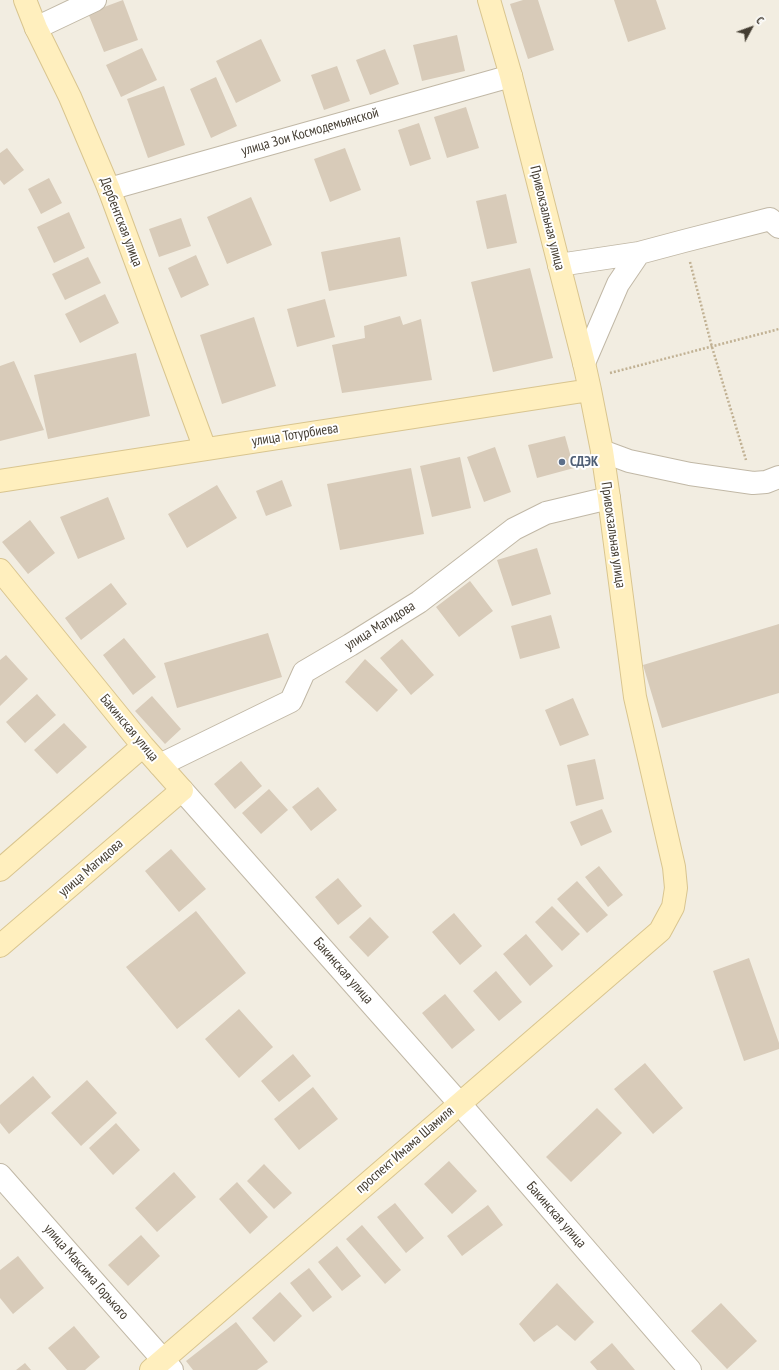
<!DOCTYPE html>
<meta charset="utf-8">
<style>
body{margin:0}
#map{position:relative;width:779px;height:1370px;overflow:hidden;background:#f2ede1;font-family:"PT Sans Narrow",sans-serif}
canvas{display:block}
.north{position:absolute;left:731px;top:8px;width:40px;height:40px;-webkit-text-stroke:3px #fff;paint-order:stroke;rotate:49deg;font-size:11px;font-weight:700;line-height:16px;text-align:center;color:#443d32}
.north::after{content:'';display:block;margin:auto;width:14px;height:18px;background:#443d32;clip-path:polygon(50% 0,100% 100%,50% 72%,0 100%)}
</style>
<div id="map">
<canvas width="779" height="1370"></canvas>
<div class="north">С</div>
</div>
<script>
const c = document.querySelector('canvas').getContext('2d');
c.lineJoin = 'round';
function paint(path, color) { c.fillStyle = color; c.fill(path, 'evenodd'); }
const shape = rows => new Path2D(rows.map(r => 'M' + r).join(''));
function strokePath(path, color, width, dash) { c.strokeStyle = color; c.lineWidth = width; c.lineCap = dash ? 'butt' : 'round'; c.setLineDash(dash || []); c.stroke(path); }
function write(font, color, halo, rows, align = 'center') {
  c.font = font + ' "PT Sans Narrow",sans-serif'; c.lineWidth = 4; c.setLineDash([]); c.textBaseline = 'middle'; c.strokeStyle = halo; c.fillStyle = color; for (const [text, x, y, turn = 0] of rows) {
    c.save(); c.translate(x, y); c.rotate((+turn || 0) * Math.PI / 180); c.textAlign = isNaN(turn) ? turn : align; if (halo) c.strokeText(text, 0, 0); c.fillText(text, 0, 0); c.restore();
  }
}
const building = shape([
 [123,0,138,40,104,52,88,13],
 [523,0,538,0,554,50,528,59,510,4],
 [614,0,656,0,666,29,628,42],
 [457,35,465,71,422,81,413,45],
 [261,39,281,81,236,103,216,61],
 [142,48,157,80,121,97,106,65],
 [385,49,399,84,370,95,356,60],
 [337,66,350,101,324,110,311,75],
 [216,77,237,126,211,138,190,89],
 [164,86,185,145,148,158,127,99],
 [466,107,479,148,447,158,434,117],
 [419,123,431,159,410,166,398,130],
 [7,148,24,170,4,185,0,180,0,153],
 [345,148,361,190,330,202,314,159],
 [49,178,62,203,41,214,28,189],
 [506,194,517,243,487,249,476,201],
 [251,197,272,245,227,264,207,217],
 [69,212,85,248,54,263,37,227],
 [181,218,191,246,159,257,149,229],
 [400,237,407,276,329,291,321,252],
 [196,255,209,285,181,298,168,268],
 [88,257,101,283,65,300,52,274],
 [530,268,553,358,493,372,471,282],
 [105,294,119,323,80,343,65,314],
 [325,299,335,337,297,347,287,309],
 [400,316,403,325,421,319,432,380,342,393,332,345,365,338,364,326],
 [254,317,276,386,222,404,200,335],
 [136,353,150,416,48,439,34,375],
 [14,361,44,430,0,441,0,366],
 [565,436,574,468,537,478,528,445],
 [495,447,511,492,484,502,467,457],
 [460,457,471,508,432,517,420,466],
 [411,468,424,534,340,550,327,484],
 [282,480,292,506,266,516,256,491],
 [217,485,237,518,187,548,168,514],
 [108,497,125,539,78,559,60,517],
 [30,520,55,553,28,574,2,542],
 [537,548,551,594,512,606,497,560],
 [470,581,493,611,459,637,436,607],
 [111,583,127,604,81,640,65,618],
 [551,615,560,648,520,659,511,626],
 [779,624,779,693,662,728,643,665],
 [268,633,282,677,177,708,164,663],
 [124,638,156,677,133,695,103,655],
 [402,639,434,675,411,695,380,658],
 [6,655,28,679,0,706,0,660],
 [365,659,398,690,377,712,345,682],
 [37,694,56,715,25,743,6,722],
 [152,696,181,729,165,744,135,711],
 [573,698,589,735,560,746,545,710],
 [64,723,87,747,57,774,34,750],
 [595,759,604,799,576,806,567,765],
 [241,761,262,786,235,809,214,784],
 [318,787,337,810,311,831,292,807],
 [269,789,288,810,261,834,242,813],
 [602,809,612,832,581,846,570,822],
 [171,849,206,889,179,912,145,871],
 [599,866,623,895,608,907,585,877],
 [338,878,362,906,338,925,315,897],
 [577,881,608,915,587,933,557,899],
 [552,906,580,934,562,951,535,922],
 [196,911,246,973,177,1029,126,967],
 [454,913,482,946,460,965,432,932],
 [370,917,389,937,368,957,349,937],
 [526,934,553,966,530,986,503,954],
 [749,958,779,1043,779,1049,744,1061,713,971],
 [496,971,522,1002,499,1021,473,991],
 [445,994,475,1030,452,1049,422,1013],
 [239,1009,273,1047,239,1078,205,1039],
 [293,1054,311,1076,279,1102,261,1081],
 [645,1063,683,1108,653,1134,614,1089],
 [33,1076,51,1097,9,1134,0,1123,0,1105],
 [87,1080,117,1113,81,1146,51,1113],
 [313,1087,338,1119,299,1150,274,1119],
 [597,1108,622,1133,571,1182,546,1157],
 [116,1123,140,1150,113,1175,89,1148],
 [449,1161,477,1191,452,1214,424,1184],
 [264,1164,292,1193,274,1209,247,1181],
 [174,1172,196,1197,157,1232,135,1208],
 [237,1182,268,1217,250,1234,219,1199],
 [395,1203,424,1238,406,1253,377,1217],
 [488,1205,503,1225,462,1256,447,1236],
 [362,1225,401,1270,385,1284,346,1239],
 [141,1235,160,1256,128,1286,108,1265],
 [337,1246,361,1276,342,1291,318,1262],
 [18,1256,44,1288,13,1314,0,1298,0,1270],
 [309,1268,332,1297,313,1312,290,1283],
 [557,1283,594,1322,575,1341,557,1325,534,1342,519,1324],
 [280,1292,302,1316,274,1342,252,1318],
 [721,1303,757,1341,727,1369,691,1331],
 [236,1322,268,1362,257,1370,193,1370,186,1361],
 [74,1326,100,1357,85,1370,67,1370,48,1348],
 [612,1343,635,1370,597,1370,590,1362],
 [25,1363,31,1370,16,1370]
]);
const path = shape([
 [690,262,712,347,746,460],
 [610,373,779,329]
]);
const street = shape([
 [36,28,95,0],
 [109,189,511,76],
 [559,265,639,253],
 [584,363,618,284,639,253,684,241,770,219,779,227],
 [602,451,629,461,690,474,753,483,766,482,779,477],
 [160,765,291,701,304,672,350,645,419,602,514,529,546,513,609,498],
 [182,790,460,1104,690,1370],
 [0,1175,172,1370]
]);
const secondary = shape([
 [25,0,36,28,70,97,109,189,205,449],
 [0,481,590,390],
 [0,570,143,746,182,790,0,946],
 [0,870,143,746],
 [151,1370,660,931,673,907,676,888,674,867,635,697,609,498,602,451,590,390,584,363,511,76,489,0]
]);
const markers = [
 [562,462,4,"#5c6f8a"]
];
const streetNames = [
 ["улица Зои Космодемьянской",310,132,-16],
 ["Привокзальная улица",547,218,76],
 ["Дербентская улица",121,222,69],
 ["улица Тотурбиева",295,435,-9],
 ["Привокзальная улица",613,535,82],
 ["улица Магидова",380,626,-32],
 ["Бакинская улица",129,728,50],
 ["улица Магидова",91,868,-41],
 ["Бакинская улица",343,971,49],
 ["проспект Имама Шамиля",405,1150,-41],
 ["Бакинская улица",556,1215,49],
 ["улица Максима Горького",86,1272,49]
];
const serviceNames = [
 ["СДЭК",570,462]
];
paint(building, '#d8cbb9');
strokePath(street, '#c1b8a6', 24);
strokePath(secondary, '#d9c58f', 24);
strokePath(path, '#c1b193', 2.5, [2, 2]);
strokePath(street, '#fff', 22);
strokePath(secondary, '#ffefbe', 22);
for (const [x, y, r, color] of markers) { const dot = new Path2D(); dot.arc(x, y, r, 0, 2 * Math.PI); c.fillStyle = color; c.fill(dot); strokePath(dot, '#fff', 1.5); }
write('14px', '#443d32', '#fff', streetNames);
write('bold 14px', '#4e5e75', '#fff', serviceNames, 'left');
</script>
